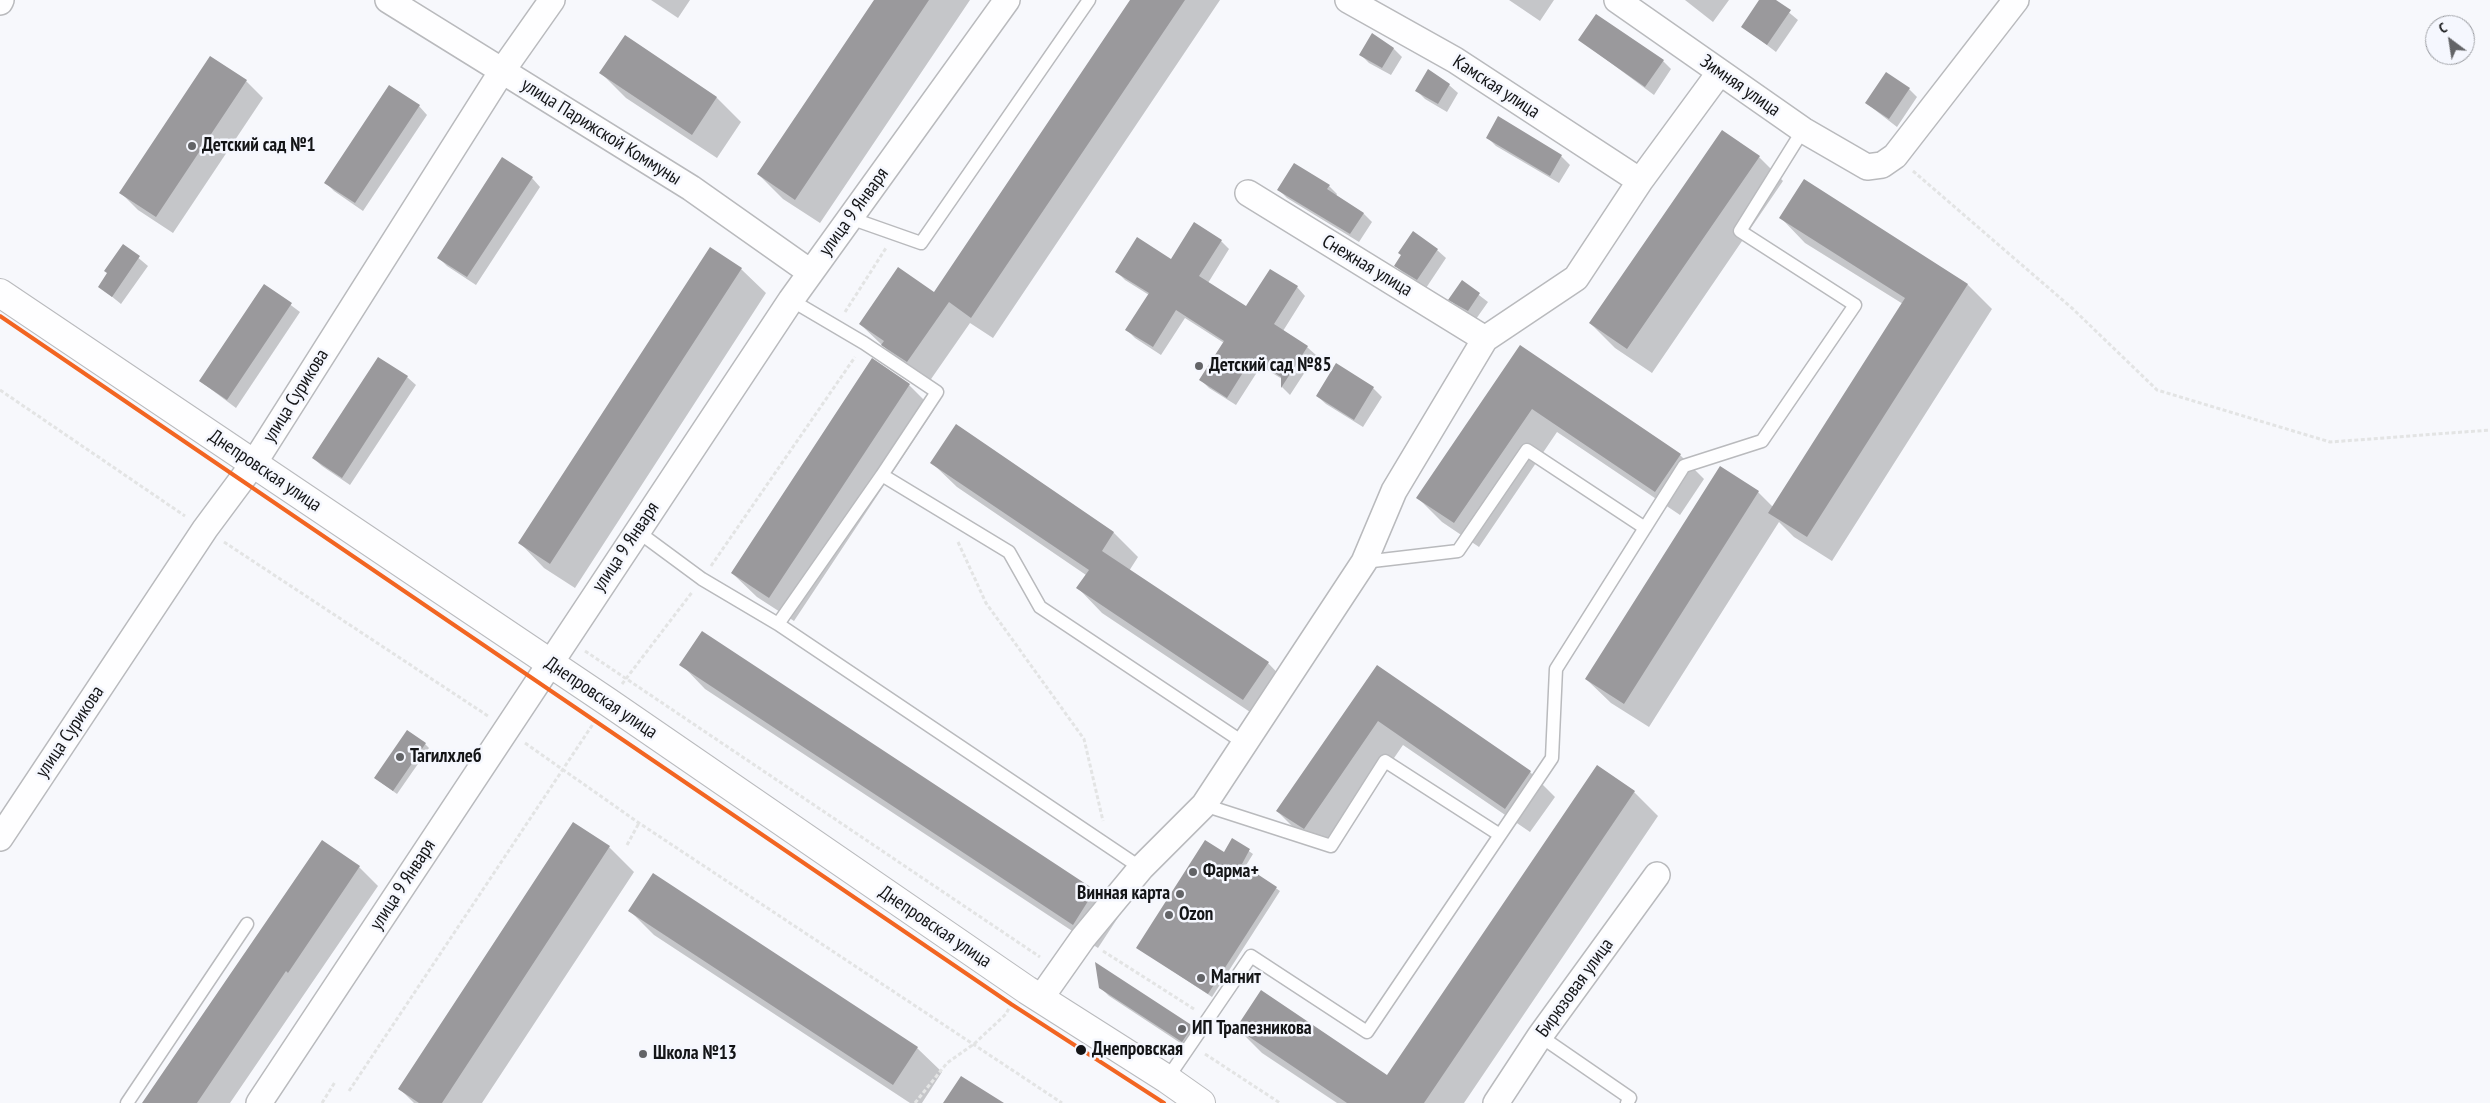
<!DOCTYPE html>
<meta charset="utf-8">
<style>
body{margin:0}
#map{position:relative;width:2490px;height:1103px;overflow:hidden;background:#f7f8fc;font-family:"PT Sans Narrow",sans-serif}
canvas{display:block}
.north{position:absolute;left:2425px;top:15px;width:50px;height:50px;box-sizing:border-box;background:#f5f7fe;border:1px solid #9b9da2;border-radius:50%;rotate:329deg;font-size:14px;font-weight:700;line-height:20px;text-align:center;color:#141517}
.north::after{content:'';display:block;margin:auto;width:18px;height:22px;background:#636467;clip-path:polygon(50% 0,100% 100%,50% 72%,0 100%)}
</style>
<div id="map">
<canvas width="2490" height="1103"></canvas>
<div class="north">С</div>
</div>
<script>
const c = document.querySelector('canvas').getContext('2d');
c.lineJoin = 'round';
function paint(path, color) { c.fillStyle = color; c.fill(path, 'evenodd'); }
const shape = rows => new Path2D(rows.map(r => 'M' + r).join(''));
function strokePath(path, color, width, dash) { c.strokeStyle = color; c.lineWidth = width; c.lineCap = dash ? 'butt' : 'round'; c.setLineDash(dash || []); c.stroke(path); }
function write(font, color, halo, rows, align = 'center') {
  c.font = font + ' "PT Sans Narrow",sans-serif'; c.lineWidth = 5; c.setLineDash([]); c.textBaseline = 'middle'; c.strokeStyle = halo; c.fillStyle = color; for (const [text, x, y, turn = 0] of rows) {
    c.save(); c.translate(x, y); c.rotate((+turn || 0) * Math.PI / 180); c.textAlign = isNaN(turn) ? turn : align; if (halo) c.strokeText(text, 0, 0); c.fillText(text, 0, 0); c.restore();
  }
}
const shadow = shape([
 [651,0,690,0,678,18],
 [876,0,970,0,820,223,783,199,758,174],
 [1132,0,1220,0,993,338,970,323,929,382,904,366,860,324,934,294],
 [1509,0,1554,0,1540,21],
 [1685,0,1729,0,1713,22],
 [1761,0,1774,0,1798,20,1776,52,1742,26],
 [625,37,717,98,741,122,717,158,626,98,601,73],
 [1580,40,1663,61,1671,69,1654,95],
 [1393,48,1402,57,1391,75,1369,63,1361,55],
 [246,81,263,98,173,233,138,210,121,193],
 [1449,85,1458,93,1447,112,1425,99,1417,91],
 [1909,89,1917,97,1897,127,1866,103],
 [419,106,427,115,363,211,334,191,326,183],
 [1487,137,1561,156,1570,165,1559,183,1496,146],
 [1759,157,1783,181,1652,373,1615,348,1590,323],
 [532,178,540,187,476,285,447,266,439,258],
 [1804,181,1968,285,1992,309,1832,561,1794,537,1779,522,1649,727,1611,703,1586,679,1758,492,1773,507,1903,304,1805,243,1781,218],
 [1329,186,1337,194,1336,196,1364,214,1372,222,1359,242,1287,198,1279,190],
 [1221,241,1229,249,1208,283,1246,308,1297,287,1305,296,1283,331,1307,347,1316,355,1290,395,1282,387,1282,379,1261,366,1236,405,1209,388,1201,380,1224,343,1185,318,1161,355,1135,338,1127,330,1149,295,1125,280,1117,272,1172,260],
 [123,245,148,266,121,304,100,287],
 [1437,250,1446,258,1426,288,1404,274,1396,266,1402,255],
 [741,269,766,293,575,588,544,568,520,543],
 [1462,282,1488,302,1476,319,1458,308,1450,299],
 [264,285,300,312,236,408,200,381],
 [1520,347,1680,455,1704,479,1680,515,1557,432,1479,547,1442,522,1418,498],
 [1336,365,1373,388,1382,397,1363,427,1326,404,1317,396],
 [407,377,416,385,350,485,322,466,313,458],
 [909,385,934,410,794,621,757,597,732,573],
 [956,426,1114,533,1138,557,1129,571,1268,663,1292,688,1268,724,1102,613,1078,588,1086,575,957,487,932,463],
 [702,632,1095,891,1119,916,1098,948,705,689,681,664],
 [1378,667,1530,772,1555,797,1530,832,1403,745,1329,852,1302,836,1277,811],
 [425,744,429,748,397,794,375,778],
 [1634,792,1658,816,1464,1103,1337,1103,1262,1053,1237,1028,1387,1077],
 [1233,840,1253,854,1245,867,1280,891,1212,997,1138,948,1224,854],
 [609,847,634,872,482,1103,414,1103,400,1089],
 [359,867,378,886,230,1103,144,1103],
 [630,911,917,1048,942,1072,922,1103,910,1103,654,935],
 [1097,965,1192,1027,1201,1036,1191,1050,1109,996,1100,987]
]);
const building = shape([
 [874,0,929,0,795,200,757,174],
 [1130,0,1185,0,971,318,949,302,907,362,881,345,884,341,859,324,898,267,934,292],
 [1759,0,1776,0,1791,10,1767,45,1741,27],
 [1596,14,1664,60,1645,87,1578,40],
 [1372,33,1394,48,1382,68,1359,55],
 [625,35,717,97,692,135,599,73],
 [210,56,247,80,156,217,119,193],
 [1428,69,1450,84,1438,104,1415,91],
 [1886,72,1910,88,1889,119,1865,103],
 [389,85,420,105,355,203,324,183],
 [1498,116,1562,155,1550,176,1486,138],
 [1722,130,1760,156,1627,349,1589,323],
 [502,157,533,177,467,277,437,258],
 [1294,163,1330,185,1327,189,1364,213,1350,234,1277,190],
 [1804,179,1968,284,1807,537,1768,513,1905,298,1779,218],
 [1194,222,1222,240,1199,276,1246,306,1270,269,1298,286,1274,324,1308,346,1281,388,1281,377,1252,358,1227,398,1199,380,1224,341,1176,310,1153,347,1125,330,1149,293,1115,272,1137,237,1171,259],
 [1413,231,1438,249,1417,280,1394,266,1401,255,1398,253],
 [123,244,140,256,112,297,98,287,107,273,104,271],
 [710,247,742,268,550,564,518,543],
 [1462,280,1480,293,1468,311,1448,300],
 [264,284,292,303,227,400,199,381],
 [1520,345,1681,454,1655,492,1532,409,1454,523,1416,498],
 [378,357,408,376,342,478,312,458],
 [872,358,910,384,769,598,731,573],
 [1336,363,1374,387,1354,420,1316,396],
 [956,424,1114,532,1102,551,1269,662,1243,700,1076,588,1089,570,930,463],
 [1720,466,1759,491,1624,704,1585,679],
 [702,631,1095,890,1073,925,679,665],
 [1377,665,1531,771,1505,809,1378,721,1304,829,1276,811],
 [407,730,426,743,393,791,374,778],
 [1597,765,1635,791,1424,1103,1347,1103,1236,1028,1261,990,1387,1075],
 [573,822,610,846,442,1103,419,1103,398,1089],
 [1232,838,1250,849,1242,864,1277,887,1208,994,1136,948,1205,840,1224,852],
 [322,840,360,866,288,973,286,971,197,1103,142,1103],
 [653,873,918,1047,893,1085,628,911],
 [1095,962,1193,1026,1182,1042,1099,988],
 [961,1076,1004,1103,943,1103]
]);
const path = shape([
 [1913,171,2073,309,2157,390,2330,442,2490,430],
 [845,312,886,248],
 [0,390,185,516],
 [224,542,488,716],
 [958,542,986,603,1084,739,1103,821],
 [711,566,855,357],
 [585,651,1040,957],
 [622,684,693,591],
 [525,743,639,823,1062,1103],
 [627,845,639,823],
 [1103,951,1194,1009],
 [1205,1054,1280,1103],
 [349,1091,595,721],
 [322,1103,335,1082],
 [915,1103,947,1063,974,1044,1006,1014,1010,1006]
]);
const service = shape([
 [850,218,921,243,1089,0],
 [791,300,864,343,937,392,882,475],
 [637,531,702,579,778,624],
 [1364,562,1458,551,1527,450,1645,528],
 [1204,805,1331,846,1385,761,1500,835],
 [1141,868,778,624,882,475,1009,552,1040,607,1244,743],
 [1540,1036,1630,1098,1627,1103],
 [1167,1079,1251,956,1367,1032,1552,758,1556,669,1684,466,1762,441,1855,305,1740,231,1803,130],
 [127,1103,247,924]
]);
const minor = shape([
 [388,0,691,188,810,272],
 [1348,0,1455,60,1640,181],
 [1617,0,1803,130,1867,167,1882,165,1895,156,2016,0],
 [0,2,1,0],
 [1248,193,1485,339],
 [0,838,205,529,254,463,502,71,552,0],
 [1040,999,1083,938,1141,868,1204,805,1364,562,1394,491,1485,339,1576,278,1640,181,1720,72],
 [259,1103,791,300,1007,0],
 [1496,1103,1540,1036,1657,875]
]);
const tertiary = shape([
 [0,293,608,702,1027,990,1167,1079,1201,1103]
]);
const tram1 = shape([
 [0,316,1011,1004,1164,1103]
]);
const markers = [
 [192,146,5,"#636467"],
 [1199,366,5,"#636467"],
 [400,757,5,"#636467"],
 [1193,872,5,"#636467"],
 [1180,894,5,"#636467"],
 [1169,915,5,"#636467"],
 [1201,978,5,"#636467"],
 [1182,1029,5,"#636467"],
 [1081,1050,6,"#141517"],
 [643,1054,5,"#636467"]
];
const streetNames = [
 ["Зимняя улица",1740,86,35],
 ["Камская улица",1496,87,33],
 ["улица Парижской Коммуны",601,132,32],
 ["улица 9 Января",854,212,-54],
 ["Снежная улица",1367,266,31],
 ["улица Сурикова",296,396,-58],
 ["Днепровская улица",265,471,34],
 ["улица 9 Января",626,547,-56],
 ["Днепровская улица",601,698,34],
 ["улица Сурикова",70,732,-56],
 ["улица 9 Января",403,885,-57],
 ["Днепровская улица",935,927,34],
 ["Бирюзовая улица",1575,988,-54]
];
const poiNames = [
 ["Детский сад №1",202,146],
 ["Детский сад №85",1209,366],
 ["Тагилхлеб",410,757],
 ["Фарма+",1203,872],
 ["Винная карта",1170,894,"right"],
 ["Ozon",1179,915],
 ["Магнит",1211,978],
 ["ИП Трапезникова",1192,1029],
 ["Школа №13",653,1054]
];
const stopNames = [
 ["Днепровская",1092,1050]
];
paint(shadow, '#0003');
paint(building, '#9a999c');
strokePath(service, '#b9babd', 15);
strokePath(minor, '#b9babd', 28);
strokePath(tertiary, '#b9babd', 30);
strokePath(path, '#e3e4e4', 3, [4, 2.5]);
strokePath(service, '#fefeff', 12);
strokePath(minor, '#fefeff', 25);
strokePath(tertiary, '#fefeff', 28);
strokePath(tram1, '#f26522', 4);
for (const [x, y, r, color] of markers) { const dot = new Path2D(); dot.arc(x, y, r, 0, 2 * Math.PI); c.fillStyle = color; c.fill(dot); strokePath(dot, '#f5f7fe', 2); }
write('19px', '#141517', '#f5f7fe', streetNames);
write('bold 19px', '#141517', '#f5f7fe', poiNames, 'left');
write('bold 19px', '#141517', '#f5f7fe', stopNames, 'left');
</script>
